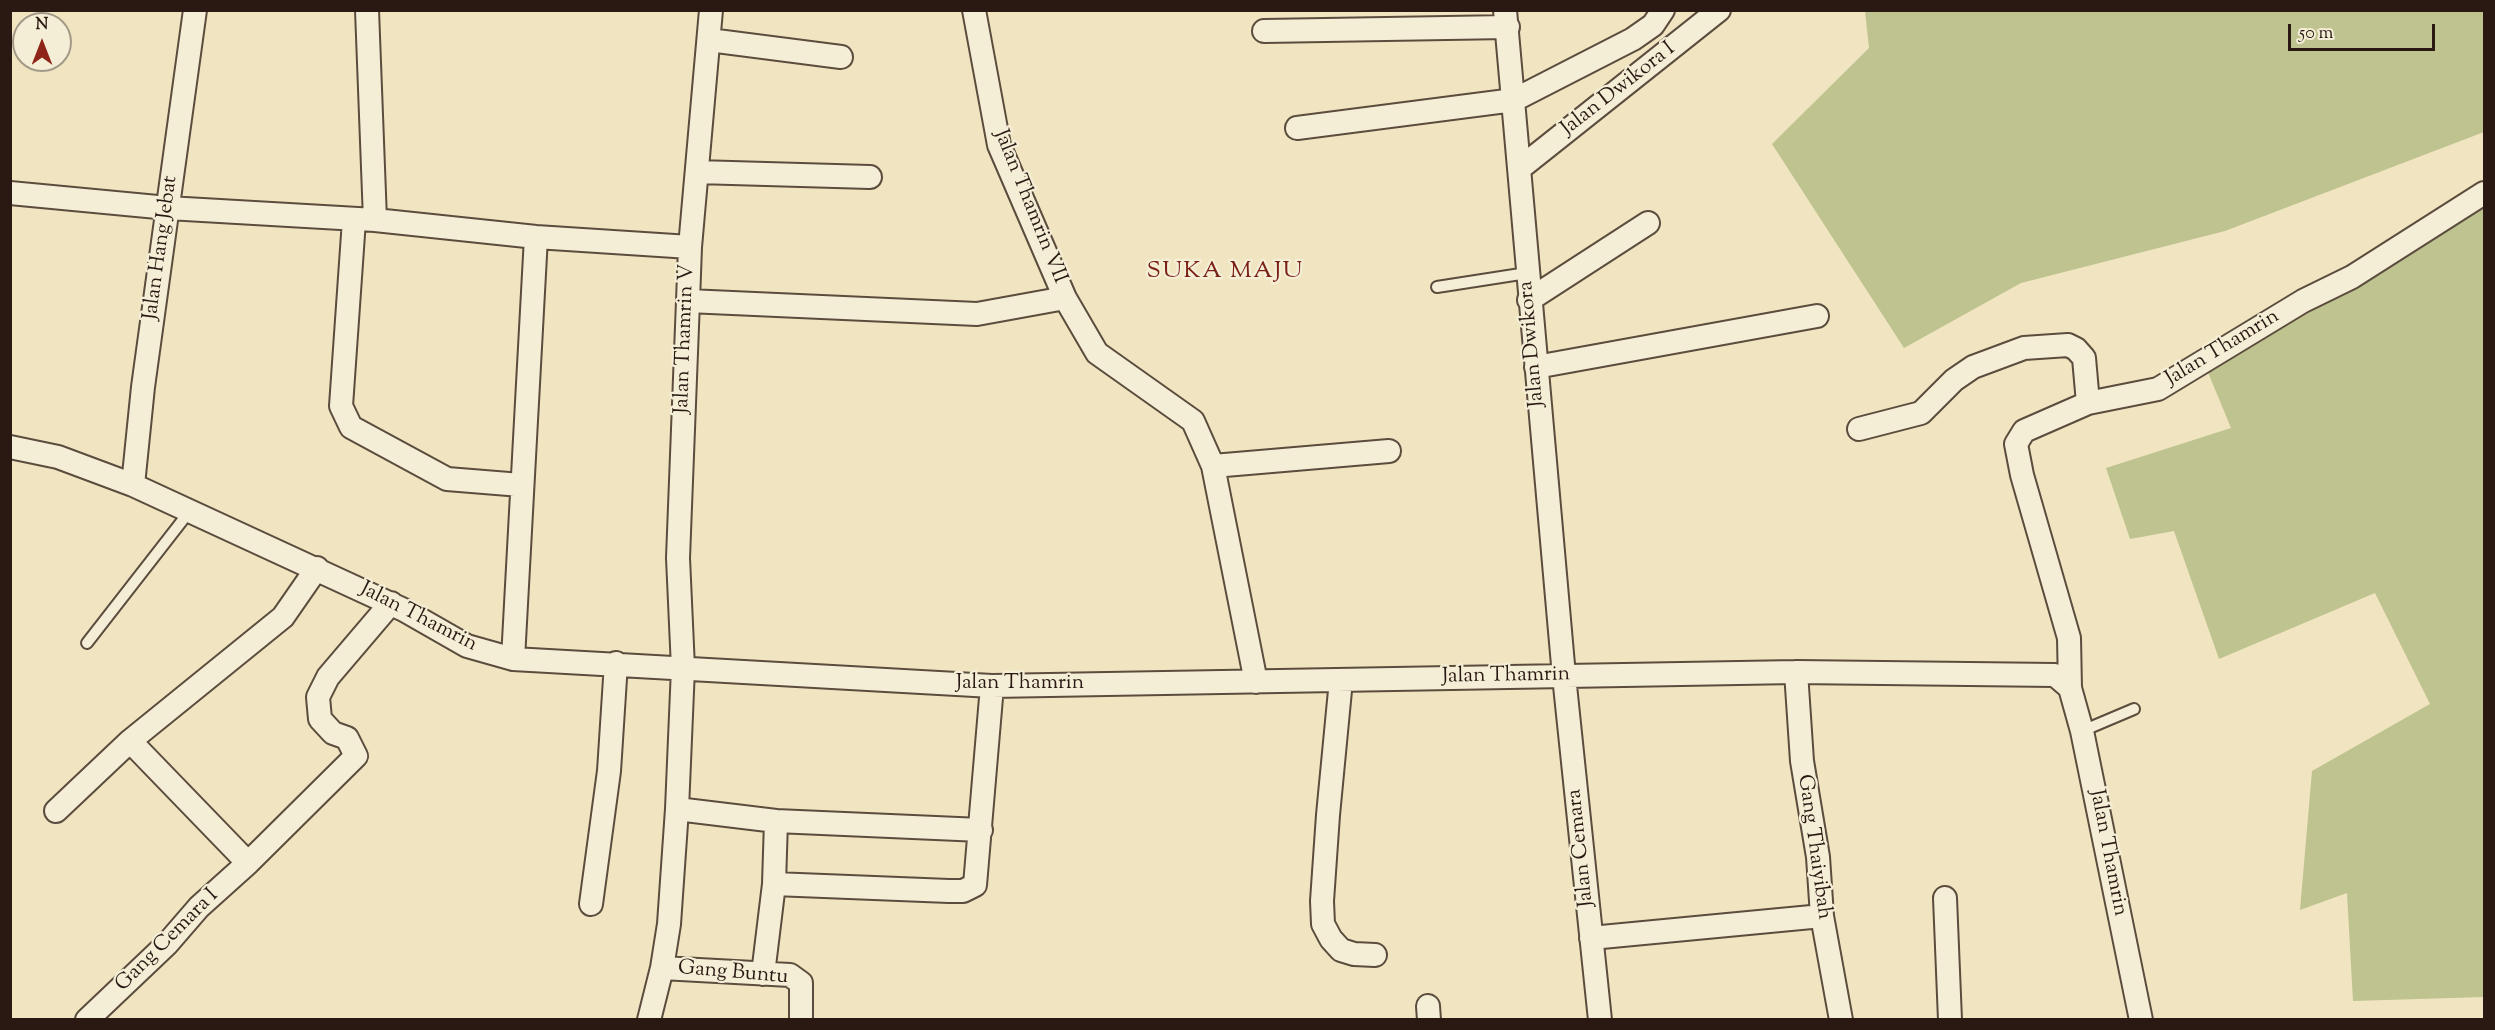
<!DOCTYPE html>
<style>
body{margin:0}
#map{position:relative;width:2495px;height:1030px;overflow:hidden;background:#f0e5c0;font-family:"Sorts Mill Goudy",serif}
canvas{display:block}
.frame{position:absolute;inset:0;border:12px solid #291912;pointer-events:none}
.north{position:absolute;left:12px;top:12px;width:60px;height:60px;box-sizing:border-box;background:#f5eed6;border:2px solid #a39988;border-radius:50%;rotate:0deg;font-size:16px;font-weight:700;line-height:24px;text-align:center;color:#291912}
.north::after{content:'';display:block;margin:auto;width:21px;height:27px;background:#8f2418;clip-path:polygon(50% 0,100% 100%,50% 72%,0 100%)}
.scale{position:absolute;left:2288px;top:24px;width:147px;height:27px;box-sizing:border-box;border:3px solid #291912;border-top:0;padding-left:8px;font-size:18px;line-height:21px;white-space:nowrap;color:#291912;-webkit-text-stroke:4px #f5eed6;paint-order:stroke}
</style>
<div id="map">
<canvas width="2495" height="1030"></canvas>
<div class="frame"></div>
<div class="north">N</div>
<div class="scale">50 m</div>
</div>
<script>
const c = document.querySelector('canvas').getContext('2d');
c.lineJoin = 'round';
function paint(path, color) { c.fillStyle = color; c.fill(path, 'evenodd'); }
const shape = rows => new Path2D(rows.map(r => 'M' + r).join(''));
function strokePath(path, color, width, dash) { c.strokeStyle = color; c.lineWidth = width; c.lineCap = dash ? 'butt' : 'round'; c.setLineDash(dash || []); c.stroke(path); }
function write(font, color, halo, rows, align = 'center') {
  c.font = font + ' "Sorts Mill Goudy",serif'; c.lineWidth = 4.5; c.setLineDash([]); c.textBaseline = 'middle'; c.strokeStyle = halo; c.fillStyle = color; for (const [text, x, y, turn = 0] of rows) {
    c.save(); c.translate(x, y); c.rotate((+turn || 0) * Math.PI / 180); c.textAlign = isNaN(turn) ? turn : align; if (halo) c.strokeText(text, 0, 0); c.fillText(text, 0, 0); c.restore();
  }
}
const green = shape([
 [1865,11,2484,11,2484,132,2225,231,2021,283,1904,348,1772,144,1869,48],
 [2484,205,2484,997,2353,1001,2347,893,2300,910,2312,771,2430,704,2375,593,2219,659,2174,531,2130,539,2106,468,2231,428,2207,370]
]);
const service = shape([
 [1437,287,1527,273],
 [87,643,189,512],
 [2082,731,2134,709]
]);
const minor = shape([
 [367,10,375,220],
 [974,10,999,145,1065,298,1097,353,1193,421,1213,466,1256,682],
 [1505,10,1564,676,1600,1020],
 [1264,31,1508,27],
 [709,40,841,57],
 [1297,128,1514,100,1633,39,1653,25,1663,10],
 [1519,169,1719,10],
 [697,172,870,177],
 [10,193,168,208,375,220,536,237,690,247],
 [354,220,341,406,351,427,447,479,521,485],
 [1529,300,1648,223],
 [688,301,977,314,1065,298],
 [1536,367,1817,316],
 [1859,429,1921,413,1954,380,1973,367,2024,348,2068,345,2076,349,2084,358,2088,403],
 [10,447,58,457,133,485,404,610,467,646,513,659,992,686,1796,672,2055,675,2070,688,2082,731,2141,1020],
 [1213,466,1389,451],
 [133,485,143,387,195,10],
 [513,659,536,237],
 [1796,672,1802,761,1818,857,1822,916,1841,1020],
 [1341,680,1328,815,1322,901,1323,924,1331,939,1341,950,1354,954,1375,955],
 [2070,688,2069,638,2022,475,2016,444,2024,431,2088,403,2158,389,2303,301,2352,277,2484,193],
 [677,809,776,821,774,884,763,974],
 [56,811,130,741],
 [776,821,981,830],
 [248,863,130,741,283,617,317,568],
 [774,884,949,891,963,891,975,885,992,686],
 [1945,898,1950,1020],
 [591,904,609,771,616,663],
 [1591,938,1822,916],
 [662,968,790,975,801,983,801,1020],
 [1428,1006,1429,1020],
 [87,1020,167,944,199,907,248,863,356,756,347,738,333,733,320,719,318,697,328,677,391,603],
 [649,1020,662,968,669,924,677,809,683,668,678,558,688,301,690,247,711,10]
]);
const streetNames = [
 ["Jalan Dwikora I",1619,90,-38],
 ["Jalan Thamrin VII",1029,207,68],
 ["Jalan Hang Jebat",162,248,-82],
 ["Jalan Thamrin V",686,339,-88],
 ["Jalan Dwikora",1533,344,-95],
 ["Jalan Thamrin",2223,349,-31],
 ["Jalan Thamrin",418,618,27],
 ["Jalan Thamrin",1506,677,-1],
 ["Jalan Thamrin",1020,684],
 ["Gang Thaiyibah",1813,847,82],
 ["Jalan Cemara",1582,848,-96],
 ["Jalan Thamrin",2107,853,79],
 ["Gang Cemara I",168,941,-45],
 ["Gang Buntu",733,974,5]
];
const quarterNames = [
 ["SUKA MAJU",1225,273]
];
paint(green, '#bec38f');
strokePath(service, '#5b4c3e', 14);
strokePath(minor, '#5b4c3e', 26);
strokePath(service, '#f5eed6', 10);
strokePath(minor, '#f5eed6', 22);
write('21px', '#291912', '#f5eed6', streetNames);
c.letterSpacing = '1.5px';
write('24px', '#7a1f14', '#f5eed6', quarterNames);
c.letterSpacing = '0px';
</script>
